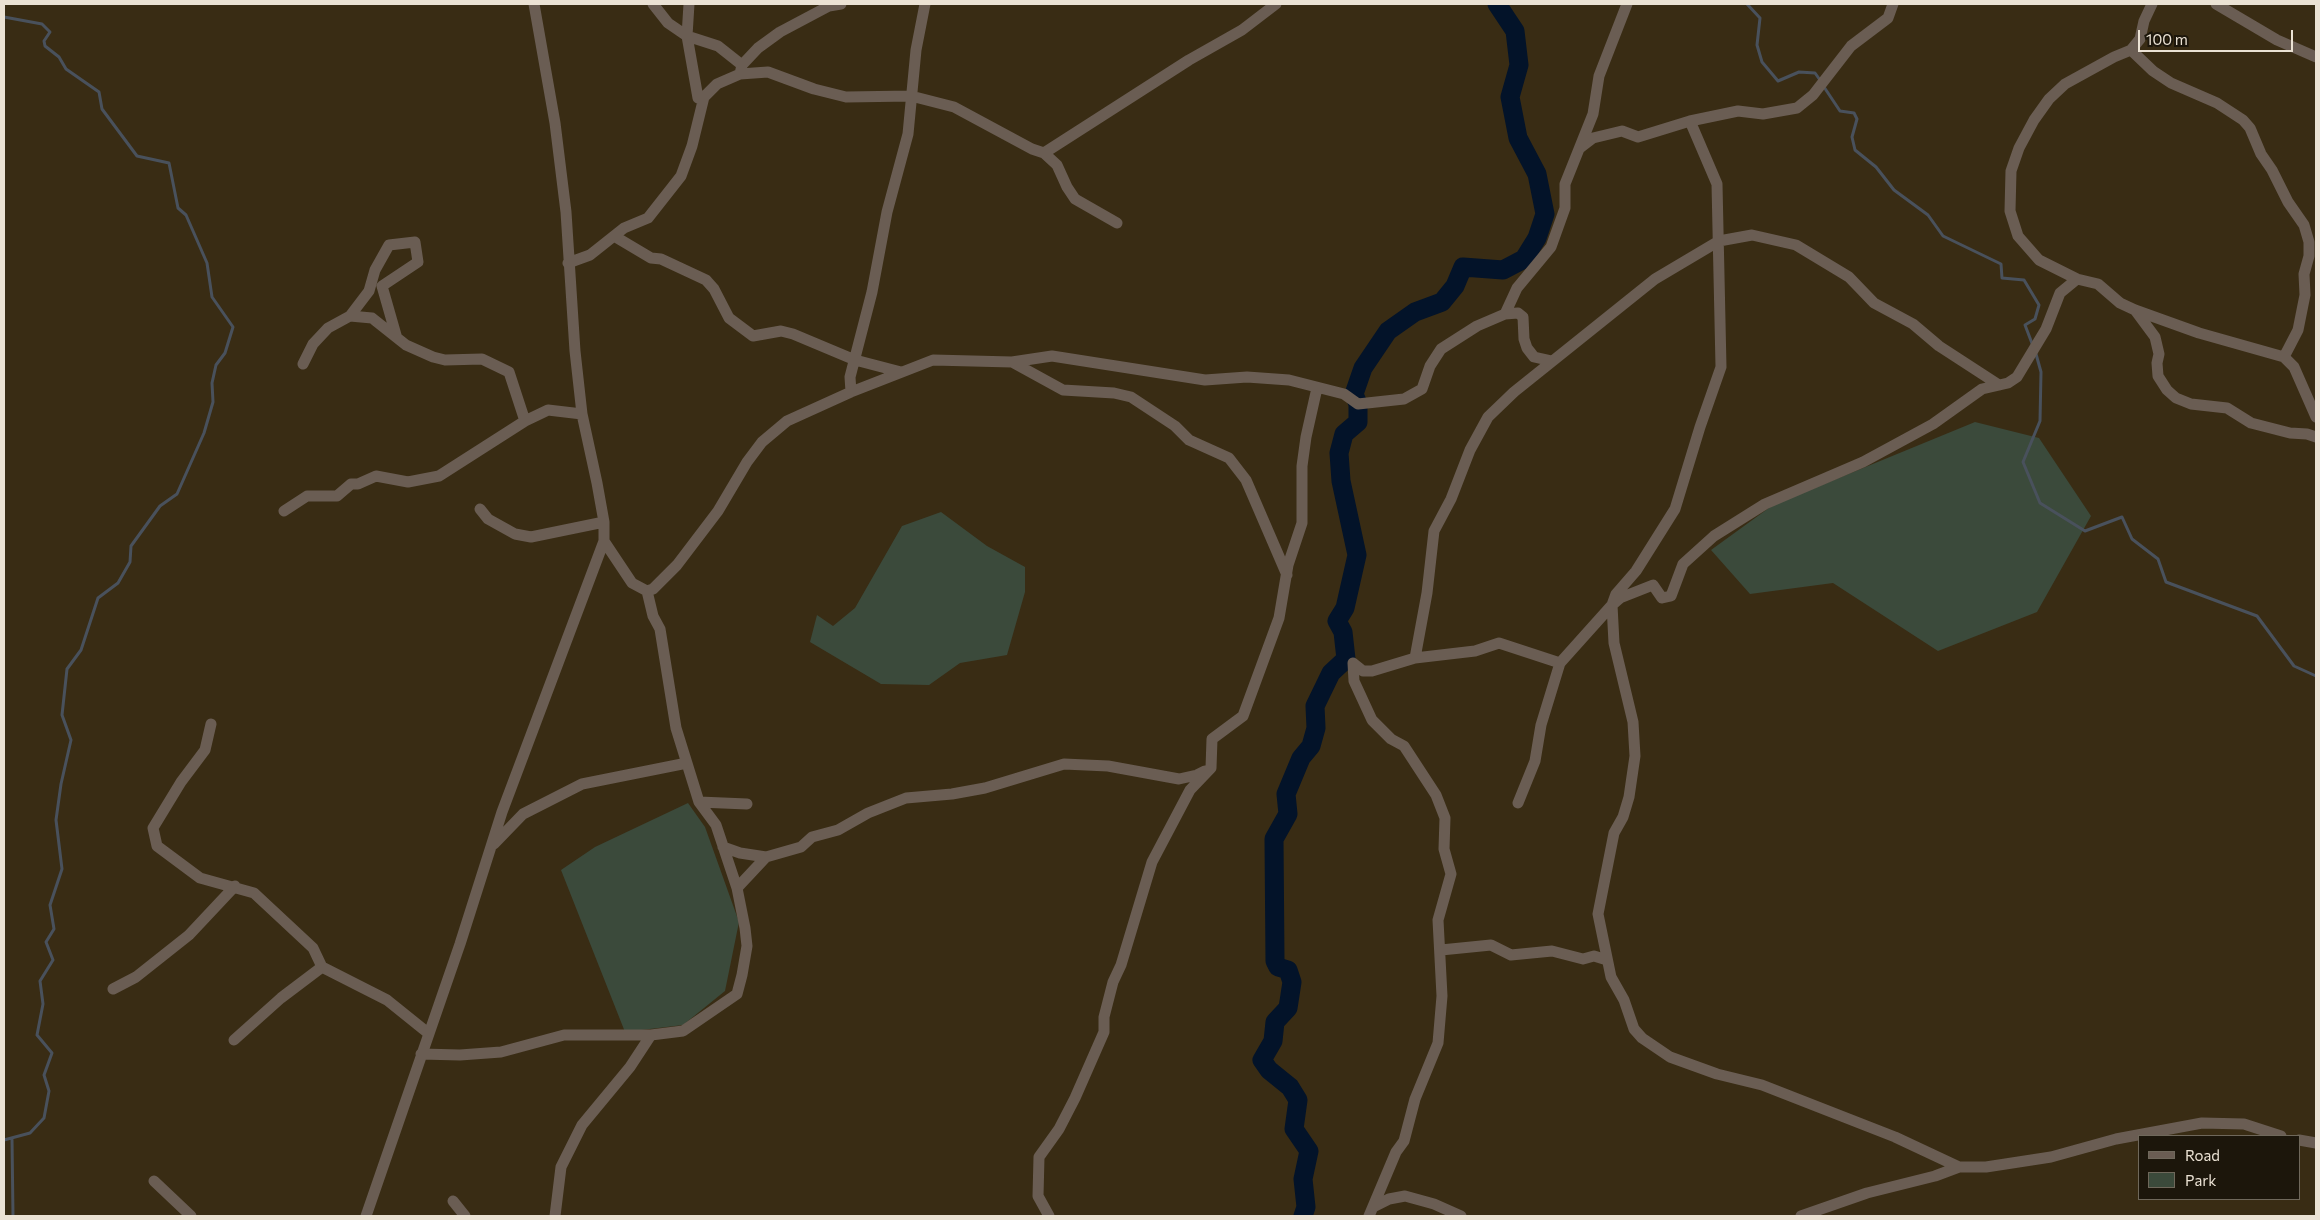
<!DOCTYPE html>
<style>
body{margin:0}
#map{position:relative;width:2320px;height:1220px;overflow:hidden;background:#392c14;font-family:Commissioner,sans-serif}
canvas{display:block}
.frame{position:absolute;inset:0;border:5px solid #ebe2d4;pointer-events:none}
.legend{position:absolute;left:2138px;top:1135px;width:162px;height:65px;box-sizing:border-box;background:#1c160b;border:1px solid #6f685b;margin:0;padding:6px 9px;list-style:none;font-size:15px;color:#ebe2d4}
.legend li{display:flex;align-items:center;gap:10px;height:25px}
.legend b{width:25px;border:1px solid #6f685b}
.scale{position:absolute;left:2138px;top:30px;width:155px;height:22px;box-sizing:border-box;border:2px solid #ebe2d4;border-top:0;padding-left:6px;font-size:15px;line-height:18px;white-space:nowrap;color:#ebe2d4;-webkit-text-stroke:4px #1c160b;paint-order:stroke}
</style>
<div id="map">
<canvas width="2320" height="1220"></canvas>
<div class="frame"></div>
<ul class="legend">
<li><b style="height:6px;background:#6a5d53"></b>Road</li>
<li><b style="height:14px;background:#3b4a3b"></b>Park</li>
</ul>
<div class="scale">100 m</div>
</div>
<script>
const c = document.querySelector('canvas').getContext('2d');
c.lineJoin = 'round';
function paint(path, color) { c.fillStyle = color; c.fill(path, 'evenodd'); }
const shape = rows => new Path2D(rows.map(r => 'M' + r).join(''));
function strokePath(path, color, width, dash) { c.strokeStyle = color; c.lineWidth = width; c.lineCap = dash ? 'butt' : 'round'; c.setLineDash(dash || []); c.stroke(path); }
const green = shape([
 [1975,422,2039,438,2091,516,2037,612,1938,651,1833,583,1750,594,1711,550,1773,505],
 [941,512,987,546,1025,567,1025,592,1007,655,960,663,929,685,881,684,810,642,817,615,833,626,855,608,902,526],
 [688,803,705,827,739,922,725,991,683,1025,625,1032,561,870,595,847]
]);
const stream = shape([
 [1747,4,1760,18,1757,45,1762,62,1778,81,1799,72,1815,73,1820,80],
 [4,17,42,24,50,32,44,41,45,46,59,57,66,69,99,92,102,109,137,156,169,163,178,208,186,215,207,263,212,297,233,327,225,353,216,365,212,383,213,402,204,433,177,494,160,506,131,546,130,562,118,583,98,598,81,650,67,669,62,715,71,740,61,784,56,820,62,869,50,905,54,929,46,942,53,960,40,981,43,1004,37,1035,52,1053,44,1075,49,1091,44,1118,30,1133,4,1140],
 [1824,87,1840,111,1854,113,1857,119,1852,137,1855,150,1876,167,1894,190,1928,215,1943,236,2001,264,2002,278,2024,280,2039,305,2035,319,2025,325,2033,346],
 [2036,354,2041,372,2040,421,2023,462,2040,503,2085,531,2122,517,2132,539,2158,559,2166,582,2257,616,2294,666,2316,676],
 [12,1139,13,1216]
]);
const river = shape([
 [1303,1216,1306,1207,1303,1179,1309,1151,1294,1129,1298,1100,1290,1087,1269,1070,1262,1060,1273,1041,1275,1022,1288,1008,1292,982,1288,970,1278,967,1275,961,1274,839,1288,814,1286,794,1301,758,1311,746,1316,728,1315,706,1331,673,1346,659,1343,632,1337,621,1345,608,1357,555,1341,481,1339,453,1344,434,1358,422,1358,404,1354,394,1363,368,1388,331,1415,312,1442,302,1455,286,1463,267,1503,270,1524,259,1537,238,1545,214,1537,174,1518,138,1510,97,1519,65,1515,31,1497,4]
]);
const minor = shape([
 [653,4,668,23,687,36,689,4],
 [2216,4,2277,40,2316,57],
 [2131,50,2153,71,2171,83,2217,103,2243,120,2250,128,2261,154,2272,170,2288,202,2304,225,2309,242,2309,256,2304,274,2305,295,2298,330,2284,357],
 [740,74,742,65,758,48,780,32,829,6,841,4],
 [698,98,687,36,718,46,742,65],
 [1690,121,1738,111,1763,114,1797,108,1813,95,1851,46,1888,18,1893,4],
 [1580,148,1593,138,1622,131,1638,137,1690,121,1717,184,1721,367,1700,427,1675,509,1636,571,1616,594,1612,605,1614,643,1633,722,1635,756,1629,797,1623,817,1614,833,1598,914,1611,977,1624,1000,1634,1029,1642,1038,1670,1057,1717,1074,1762,1085,1895,1137,1959,1167,1986,1167,2051,1157,2116,1139,2202,1123,2244,1124,2281,1136],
 [1044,153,1189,60,1242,30,1276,4],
 [614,236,651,258,661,259,706,280,714,289,729,318,753,336,781,331,793,334,855,360,901,372],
 [568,263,590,255,624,228,648,218,681,176,692,146,704,97,717,84,740,74,768,72,814,89,846,97,911,96,954,107,1032,149,1044,153,1057,165,1067,187,1075,199,1117,223],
 [2077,279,2039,260,2018,236,2010,211,2011,171,2019,148,2034,120,2049,99,2065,84,2114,57,2131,50,2140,39,2144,21,2152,4],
 [2135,310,2155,337,2159,354,2157,363,2158,376,2167,390,2176,398,2191,404,2227,408,2251,423,2290,433,2307,434,2316,437],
 [1505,314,1518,313,1523,317,1524,339,1527,348,1534,357,1552,361],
 [350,316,369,291,375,270,389,245,415,242,418,262,382,286,396,335],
 [1012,362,1052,356,1205,380,1247,377,1289,380,1344,394,1358,404,1404,399,1422,389,1430,366,1441,349,1477,326,1505,314,1517,288,1551,247,1565,208,1565,184,1593,114,1599,76,1627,4],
 [303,364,313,344,328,328,350,316,372,318,406,345,433,357,445,360,482,359,509,372,525,421],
 [851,392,850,377,872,292,887,212,908,134,916,50,925,4],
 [480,509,488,519,515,534,531,537,604,522],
 [284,511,307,496,337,496,351,484,358,484,376,476,408,482,439,476,525,421,548,410,582,414],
 [604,541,632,583,647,591,653,589,677,565,718,511,747,462,762,442,787,421,851,392,933,360,1012,362,1063,390,1114,393,1131,397,1175,426,1189,440,1229,458,1246,480,1287,575],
 [1415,658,1427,593,1434,531,1451,499,1470,450,1488,417,1514,392,1655,279,1719,241,1752,235,1796,245,1849,277,1874,303,1913,324,1939,346,1999,385],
 [211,724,205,750,181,782,153,828,157,846,200,878,254,893,313,948,322,967,387,1000,428,1033],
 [699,802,747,804],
 [1518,803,1535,761,1541,725,1560,663,1612,605,1620,598,1653,585,1662,598,1671,596,1683,564,1714,536,1765,504,1863,462,1933,424,1982,389,2008,383,2017,377,2046,329,2060,293,2077,279,2098,284,2120,303,2135,310,2199,333,2284,357,2294,367,2316,417],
 [494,844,523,814,582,784,687,763],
 [723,847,740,853,766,857,801,847,812,837,838,830,868,813,906,798,952,794,985,788,1064,764,1108,766,1179,779,1197,775,1205,771],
 [737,888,766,857],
 [1441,950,1491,945,1511,955,1552,951,1583,959,1594,956,1607,960],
 [113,989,136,977,189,935,235,886],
 [234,1040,281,998,322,967],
 [421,1054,460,1055,501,1052,564,1035,651,1035,683,1031,737,994,742,975,747,946,745,928,737,888,716,825,699,802,676,728,660,629,653,616,647,591],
 [2299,1140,2316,1143],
 [154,1181,191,1216],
 [453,1201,465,1216],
 [1373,1207,1389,1199,1405,1196,1434,1204,1461,1216],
 [366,1216,460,944,502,812,604,541,604,522,597,483,582,414,575,351,566,212,555,123,534,4],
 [555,1216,561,1167,582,1125,630,1067,651,1035],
 [1049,1216,1038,1196,1039,1157,1059,1129,1075,1098,1104,1032,1104,1017,1113,982,1121,965,1152,862,1190,790,1211,768,1212,739,1243,716,1279,618,1288,565,1302,523,1302,466,1306,437,1317,388],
 [1369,1216,1396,1152,1404,1141,1415,1099,1438,1043,1442,996,1438,920,1451,874,1444,849,1445,818,1436,795,1404,746,1391,739,1372,720,1354,681,1353,663,1363,671,1372,671,1415,658,1475,651,1499,643,1560,663],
 [1801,1216,1867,1193,1935,1176,1959,1167]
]);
paint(green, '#3b4a3b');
strokePath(stream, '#49515c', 3);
strokePath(river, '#031329', 19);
strokePath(minor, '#6a5d53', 11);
</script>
